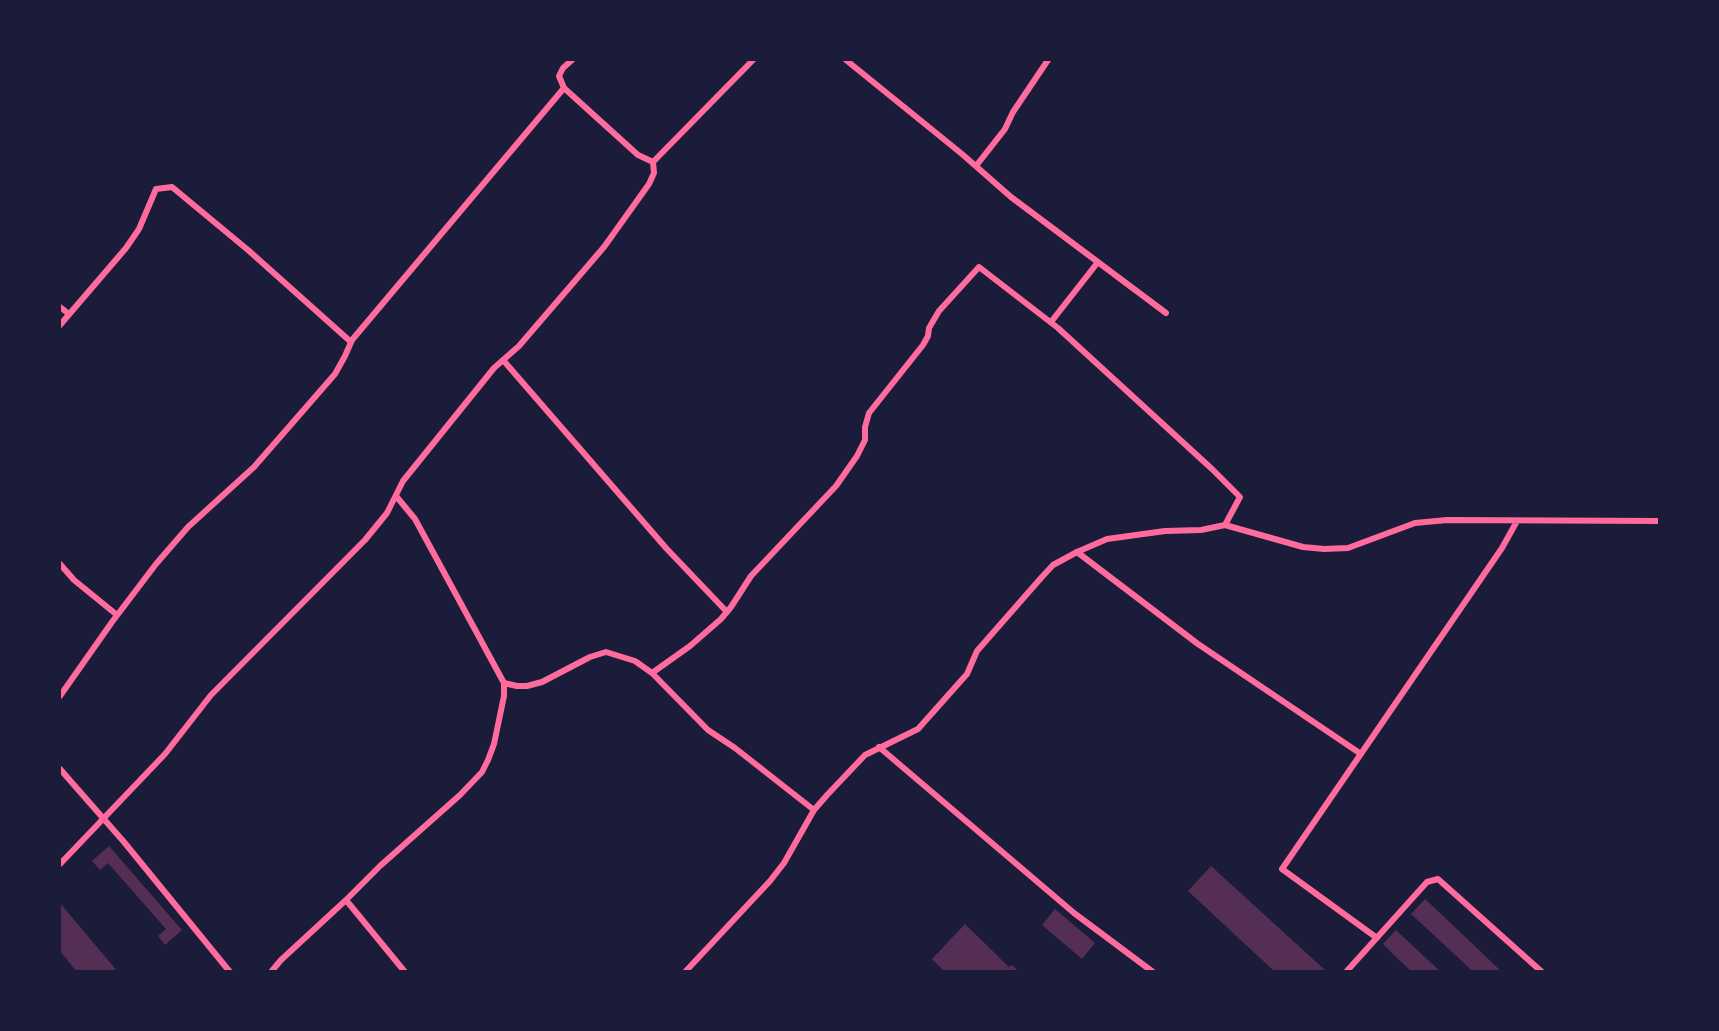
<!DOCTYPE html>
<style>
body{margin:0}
#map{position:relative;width:1719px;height:1031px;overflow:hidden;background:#1b1b3a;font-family:"Alegreya Sans",sans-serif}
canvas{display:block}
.frame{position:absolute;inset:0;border:61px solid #1b1b3a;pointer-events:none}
</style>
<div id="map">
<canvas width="1719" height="1031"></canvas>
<div class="frame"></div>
</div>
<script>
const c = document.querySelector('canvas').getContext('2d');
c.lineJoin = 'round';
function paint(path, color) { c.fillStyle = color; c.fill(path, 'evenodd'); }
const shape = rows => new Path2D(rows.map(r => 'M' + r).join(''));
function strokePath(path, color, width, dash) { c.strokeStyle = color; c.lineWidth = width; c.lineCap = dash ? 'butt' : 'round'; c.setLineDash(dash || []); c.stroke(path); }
const building = shape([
 [109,846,182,930,165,945,158,936,166,929,108,863,100,870,92,861],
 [1211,866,1325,970,1323,972,1275,972,1188,891],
 [1425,899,1459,931,1502,972,1473,972,1465,964,1411,914],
 [60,903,118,972,77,972,60,951],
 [1055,909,1095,943,1082,959,1042,925],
 [965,924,1009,967,1012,965,1019,972,945,972,932,959],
 [1396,930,1414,947,1441,972,1412,972,1400,961,1383,944]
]);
const minor = shape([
 [572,60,563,68,559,76,564,88,638,155,653,162],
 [846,60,962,154,1011,197,1166,313],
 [976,166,1005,129,1013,112,1048,60],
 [60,307,69,314],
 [1051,322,1098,262],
 [60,325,126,248,139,229,156,189,172,187,248,250,351,342],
 [503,360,666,548,727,612],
 [1077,552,1198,644,1361,754],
 [60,564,74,580,117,615],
 [652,673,690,646,721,619,731,607,751,576,836,486,857,456,865,440,865,427,869,413,923,345,928,336,929,328,939,311,979,267,1058,328,1212,469,1240,497,1225,525],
 [504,683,517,686,527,686,542,682,590,657,606,652,635,661,652,673,708,730,735,748,814,810],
 [60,696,112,622,156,564,188,527,254,467,335,374,345,356,352,340,564,88],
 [879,747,1074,913,1153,972],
 [60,769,124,842,230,972],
 [60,864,165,754,211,695,365,540,387,513,403,481,494,368,519,346,604,247,649,184,654,173,653,162,753,60],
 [346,900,405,972],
 [1377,938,1282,869,1502,548,1517,521],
 [271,972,281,960,346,900,380,866,460,795,482,772,488,760,494,744,504,696,504,683,415,519,396,496],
 [685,972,770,881,784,863,814,810,828,794,865,755,918,729,967,674,977,651,1041,578,1053,565,1077,552,1107,539,1165,531,1201,530,1225,525,1303,547,1324,549,1348,548,1415,523,1447,520,1660,521],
 [1346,972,1427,882,1438,879,1542,972]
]);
paint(building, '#542f53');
strokePath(minor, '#ff6b9d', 6);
</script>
